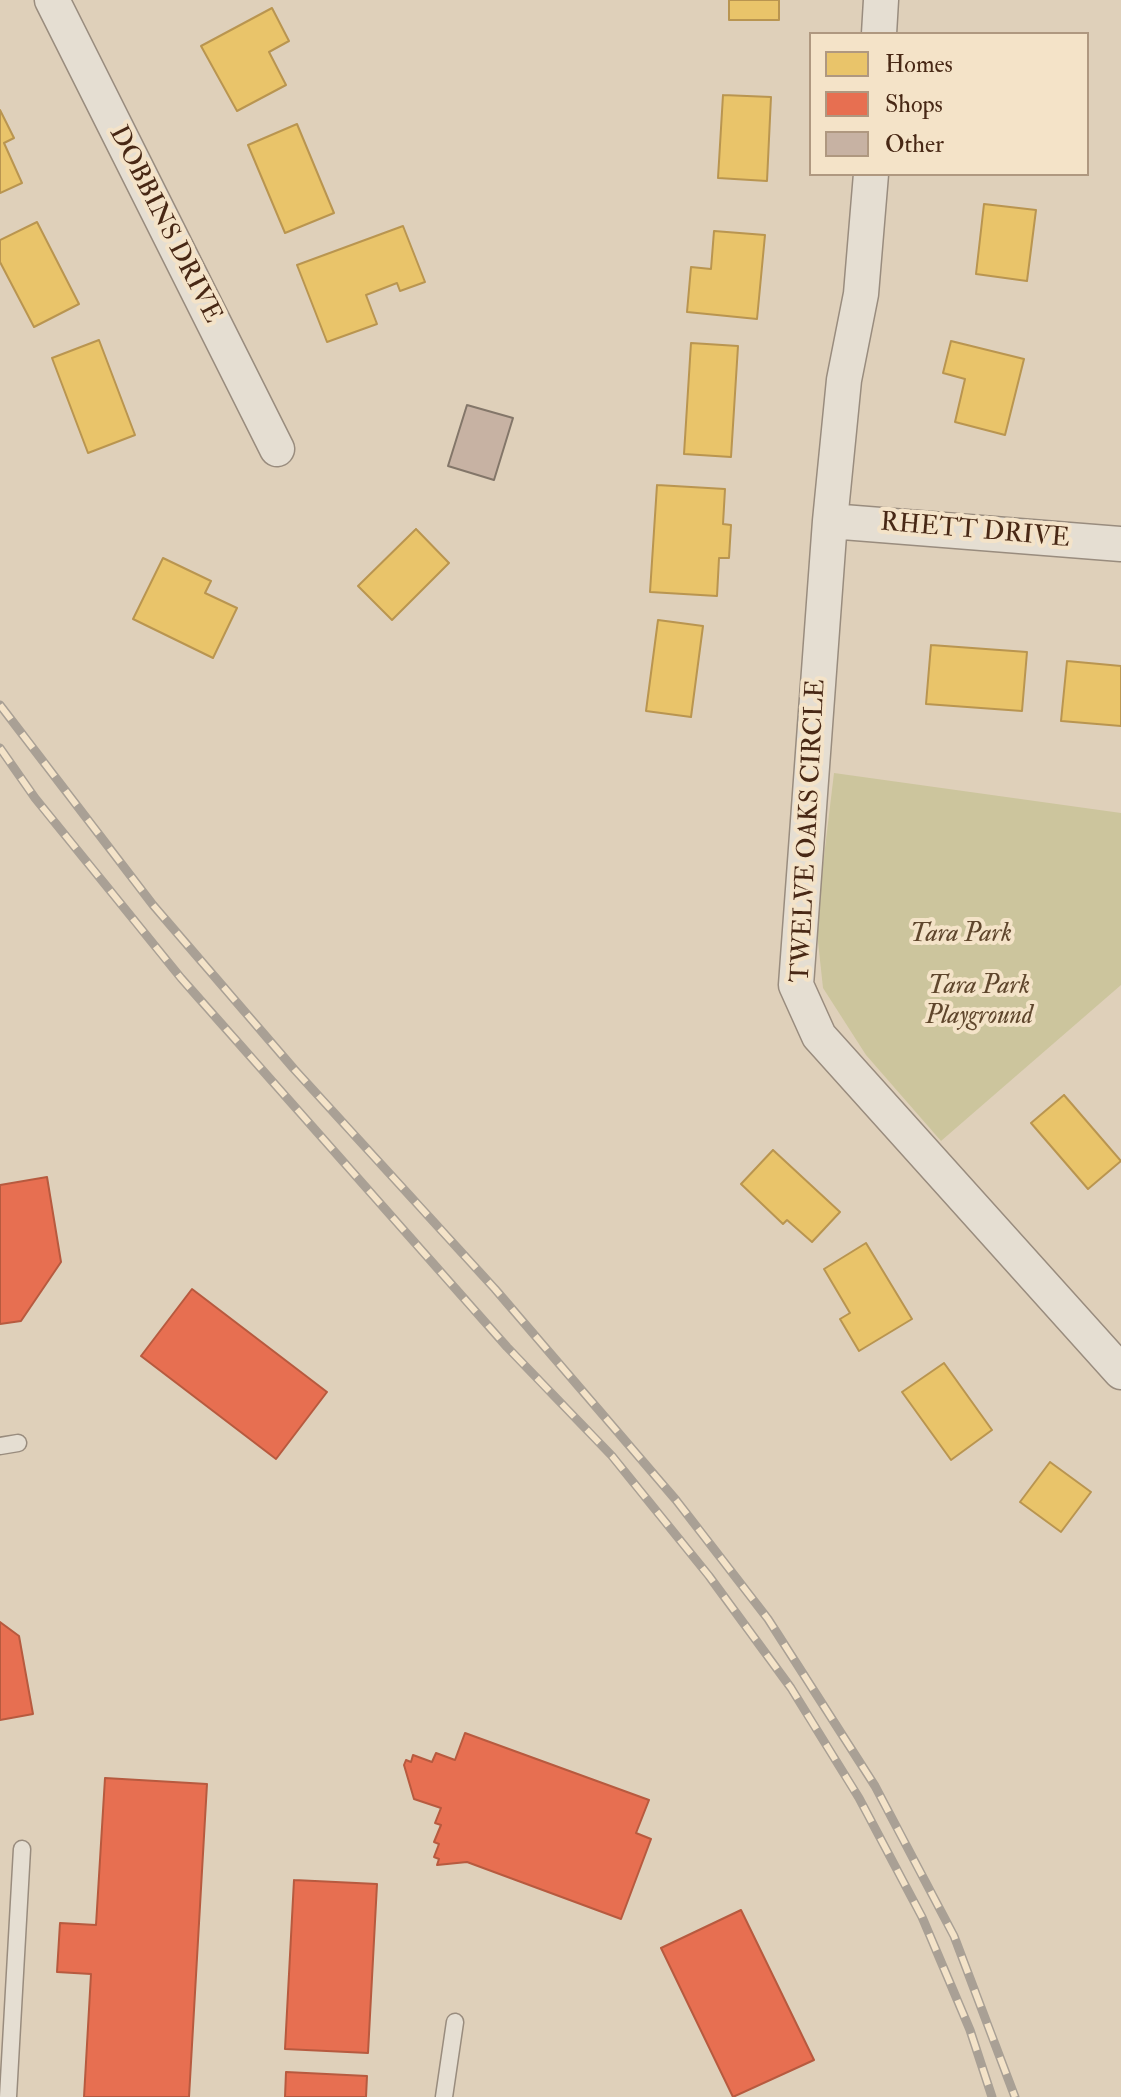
<!DOCTYPE html>
<style>
body{margin:0}
#map{position:relative;width:1121px;height:2097px;overflow:hidden;background:#dfd0ba;font-family:"IM FELL Double Pica",serif}
canvas{display:block}
.legend{position:absolute;left:809px;top:32px;width:280px;height:144px;box-sizing:border-box;background:#f4e3c8;border:2px solid #af9880;margin:0;padding:10px 14px;list-style:none;font-size:24px;color:#482815}
.legend li{display:flex;align-items:center;gap:16px;height:40px}
.legend b{width:40px;border:2px solid #af9880}
</style>
<div id="map">
<canvas width="1121" height="2097"></canvas>
<ul class="legend">
<li><b style="height:22px;background:#e9c46a"></b>Homes</li>
<li><b style="height:22px;background:#e76f51"></b>Shops</li>
<li><b style="height:22px;background:#c7b2a3"></b>Other</li>
</ul>
</div>
<script>
const c = document.querySelector('canvas').getContext('2d');
c.lineJoin = 'round';
function paint(path, color) { c.fillStyle = color; c.fill(path, 'evenodd'); }
const shape = rows => new Path2D(rows.map(r => 'M' + r).join(''));
function strokePath(path, color, width, dash) { c.strokeStyle = color; c.lineWidth = width; c.lineCap = dash ? 'butt' : 'round'; c.setLineDash(dash || []); c.stroke(path); }
function write(font, color, halo, rows, align = 'center') {
  c.font = font + ' "IM FELL Double Pica",serif'; c.lineWidth = 8; c.setLineDash([]); c.textBaseline = 'middle'; c.strokeStyle = halo; c.fillStyle = color; for (const [text, x, y, turn = 0] of rows) {
    c.save(); c.translate(x, y); c.rotate((+turn || 0) * Math.PI / 180); c.textAlign = isNaN(turn) ? turn : align; if (halo) c.strokeText(text, 0, 0); c.fillText(text, 0, 0); c.restore();
  }
}
const green = shape([
 [834,773,1121,813,1121,985,941,1141,866,1055,823,988,816,923]
]);
const homes = shape([
 [729,0,779,0,779,20,729,20,729,0],
 [272,8,289,41,269,52,286,85,237,111,201,46,272,8],
 [723,95,771,97,767,181,718,178,723,95],
 [0,110,14,138,4,143,22,183,0,193,0,110],
 [297,124,334,213,285,233,248,145,297,124],
 [984,204,1036,210,1027,281,976,274,984,204],
 [37,222,79,304,34,327,0,262,0,240,37,222],
 [403,226,425,282,400,291,397,283,366,295,377,324,327,342,297,265,403,226],
 [714,231,765,235,757,319,687,312,691,267,711,269,714,231],
 [99,340,135,435,88,453,52,358,99,340],
 [951,341,1024,359,1005,435,955,422,965,379,943,373,951,341],
 [691,343,738,346,731,457,684,454,691,343],
 [657,485,725,489,723,524,731,525,729,558,719,558,717,596,650,592,657,485],
 [416,529,449,563,392,620,358,586,416,529],
 [163,558,211,581,205,593,237,608,213,658,133,619,163,558],
 [658,620,703,626,691,717,646,711,658,620],
 [931,645,1027,652,1022,711,926,704,931,645],
 [1067,661,1121,666,1121,726,1061,721,1067,661],
 [1064,1095,1121,1161,1088,1189,1031,1123,1064,1095],
 [773,1150,840,1212,812,1242,787,1220,783,1224,741,1184,773,1150],
 [866,1243,912,1319,859,1351,840,1319,850,1313,824,1269,866,1243],
 [944,1363,992,1430,951,1460,902,1392,944,1363],
 [1050,1462,1091,1492,1061,1532,1020,1502,1050,1462]
]);
const shops = shape([
 [47,1177,61,1262,21,1321,0,1324,0,1185,47,1177],
 [192,1289,327,1392,276,1459,141,1356,192,1289],
 [0,1622,19,1636,33,1714,0,1720,0,1622],
 [465,1733,649,1800,636,1833,651,1839,621,1919,467,1862,437,1865,439,1859,434,1857,439,1844,434,1842,441,1825,435,1823,441,1808,414,1799,404,1765,406,1760,411,1762,413,1755,432,1762,436,1753,455,1760,465,1733],
 [105,1778,207,1784,189,2097,84,2097,91,1974,57,1972,60,1923,96,1925,105,1778],
 [294,1880,377,1884,368,2053,285,2049,294,1880],
 [741,1910,814,2060,733,2097,661,1948,741,1910],
 [286,2072,367,2076,366,2097,285,2097,286,2072]
]);
const building = shape([
 [467,405,513,418,494,480,448,466,467,405]
]);
const service = shape([
 [0,1446,18,1443],
 [8,2097,22,1849],
 [444,2097,455,2022]
]);
const minor = shape([
 [52,0,277,449],
 [879,34,881,0],
 [871,174,861,294,844,380,830,521,796,985,819,1036,1121,1372],
 [830,521,1121,544]
]);
const rail = shape([
 [0,705,153,905,294,1069,495,1289,676,1500,768,1619,875,1786,954,1936,1015,2097],
 [0,748,35,798,181,978,507,1347,612,1456,709,1576,791,1688,859,1798,922,1917,970,2030,992,2097]
]);
const streetNames = [
 ["DOBBINS DRIVE",164,225,63],
 ["RHETT DRIVE",975,532,5],
 ["TWELVE OAKS CIRCLE",810,831,-87]
];
const parkNames = [
 ["Tara Park",961,935],
 ["Tara Park",979,987],
 ["Playground",979,1017]
];
paint(green, '#ccc59d');
paint(homes, '#e9c46a');
strokePath(homes, '#b99550', 2);
paint(shops, '#e76f51');
strokePath(shops, '#b75a3f', 2);
paint(building, '#c7b2a3');
strokePath(building, '#837669', 2);
strokePath(service, '#998c7e', 19);
strokePath(minor, '#998c7e', 37);
strokePath(service, '#e5ded2', 16);
strokePath(minor, '#e5ded2', 34);
strokePath(rail, '#a9a095', 9);
strokePath(rail, '#f4e3c8', 6, [18]);
write('26px', '#482815', '#f4e3c8', streetNames);
write('italic 26px', '#5f462c', '#f4e3c8', parkNames);
</script>
